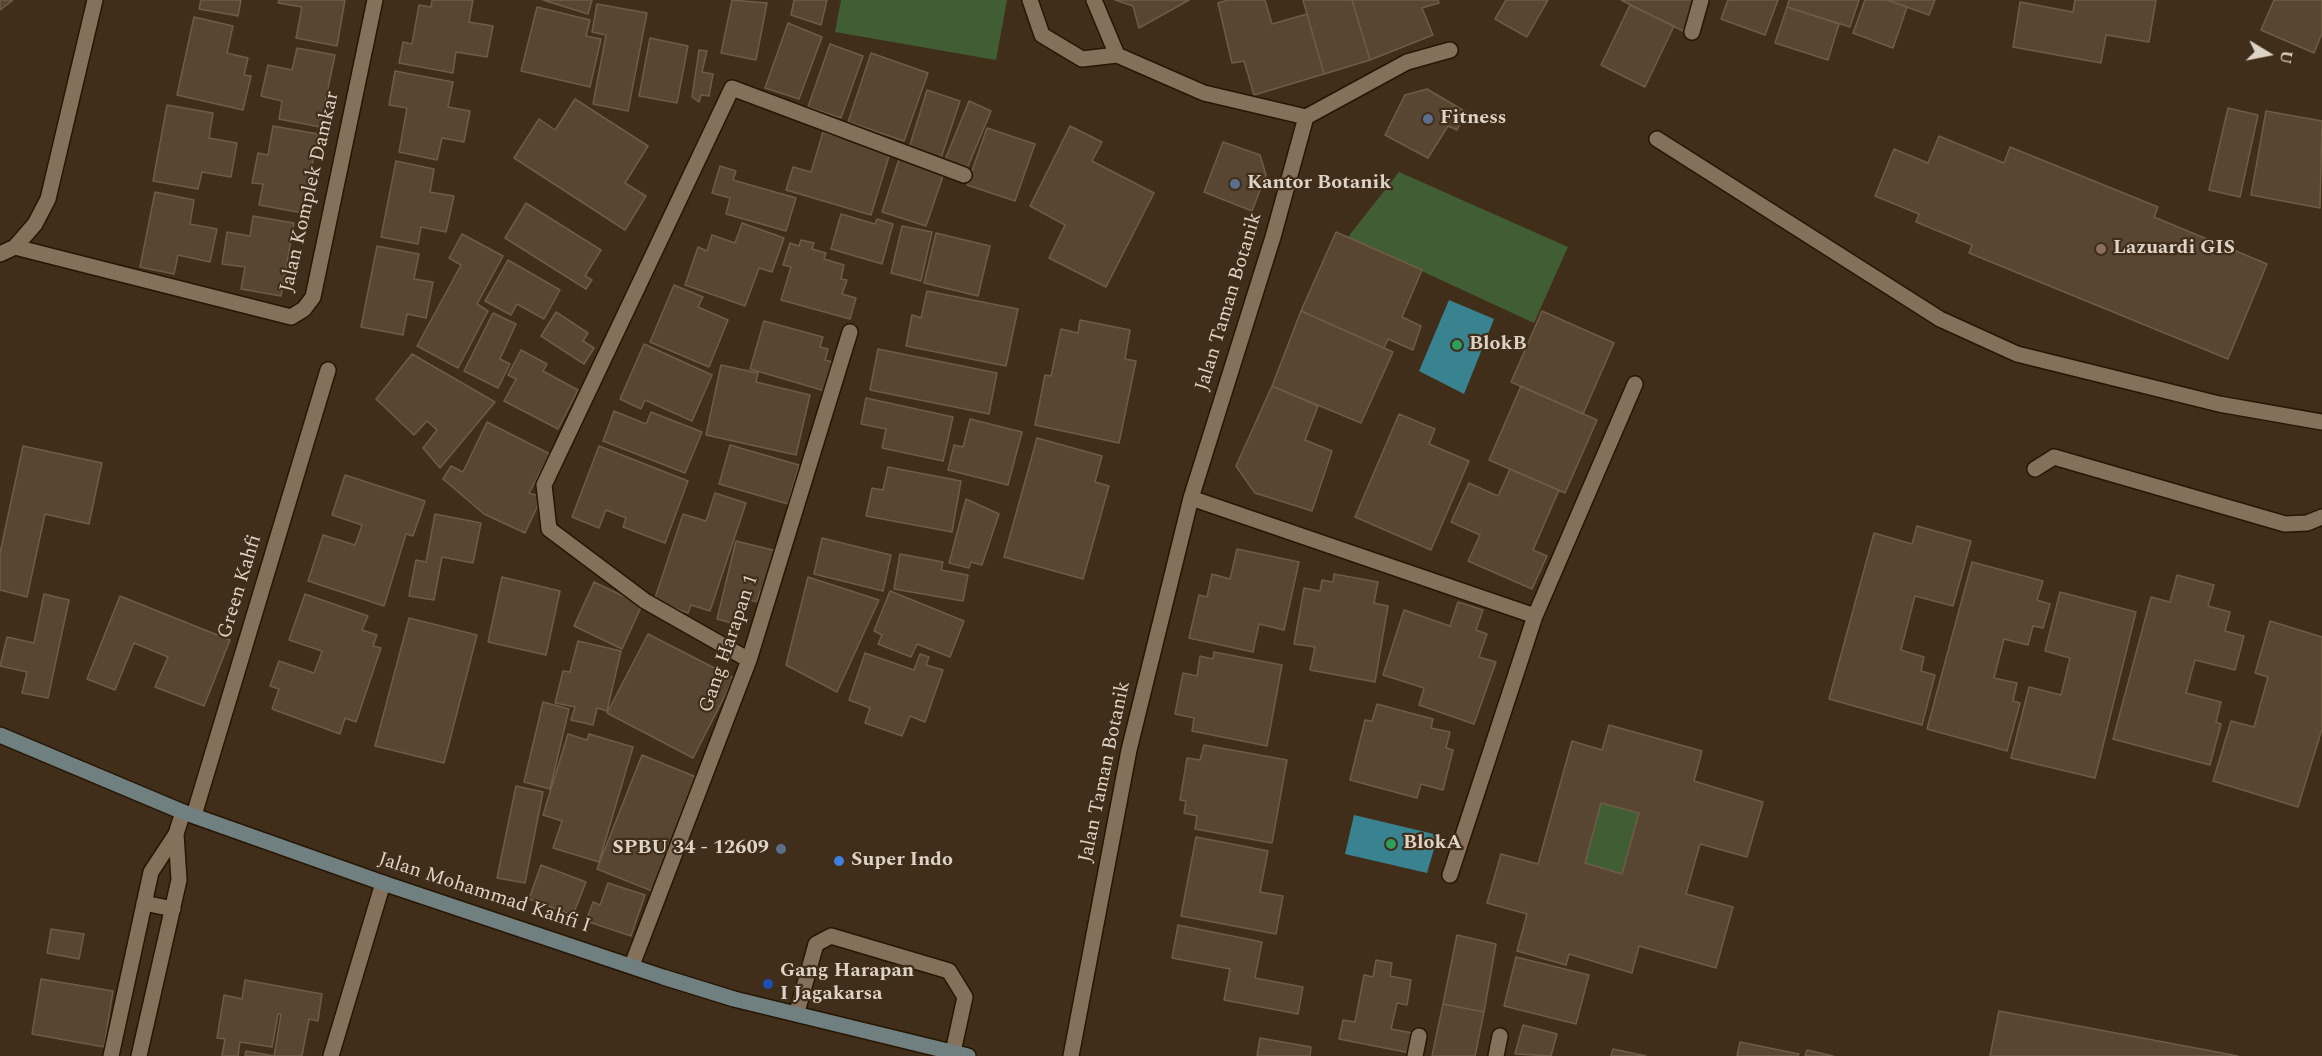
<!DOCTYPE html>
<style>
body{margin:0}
#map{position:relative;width:2322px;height:1056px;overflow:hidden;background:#402e1a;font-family:Spectral,serif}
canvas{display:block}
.north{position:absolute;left:2238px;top:24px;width:60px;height:60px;-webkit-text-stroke:4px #402e1a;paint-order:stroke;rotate:100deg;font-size:16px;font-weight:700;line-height:24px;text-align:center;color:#ded3c7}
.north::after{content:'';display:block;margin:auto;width:21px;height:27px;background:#ded3c7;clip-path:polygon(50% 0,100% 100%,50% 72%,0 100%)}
</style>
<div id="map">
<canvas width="2322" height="1056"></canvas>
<div class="north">U</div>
</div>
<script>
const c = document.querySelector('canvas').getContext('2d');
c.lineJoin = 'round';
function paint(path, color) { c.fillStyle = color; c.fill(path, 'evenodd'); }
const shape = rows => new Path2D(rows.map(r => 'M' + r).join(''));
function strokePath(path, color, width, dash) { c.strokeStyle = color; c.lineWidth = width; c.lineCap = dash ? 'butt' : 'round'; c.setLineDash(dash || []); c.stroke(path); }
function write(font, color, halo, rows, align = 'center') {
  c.font = font + ' Spectral,serif'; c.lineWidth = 4.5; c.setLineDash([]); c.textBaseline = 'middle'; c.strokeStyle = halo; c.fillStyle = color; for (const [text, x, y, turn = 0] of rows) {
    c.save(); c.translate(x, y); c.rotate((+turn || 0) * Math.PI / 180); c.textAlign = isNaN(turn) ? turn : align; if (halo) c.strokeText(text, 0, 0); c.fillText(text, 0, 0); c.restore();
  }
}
const green = shape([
 [841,0,1007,0,996,60,835,32],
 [1399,172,1568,247,1534,323,1348,237],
 [1601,803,1639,813,1622,874,1585,863]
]);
const water = shape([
 [1449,300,1494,319,1464,394,1419,371],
 [1354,815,1438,835,1427,873,1345,854]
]);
const building = shape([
 [0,0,13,0,0,10,0,0],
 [201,0,241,0,238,16,199,9,201,0],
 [279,0,345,0,337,46,296,38,302,7,278,3,279,0],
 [432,0,473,0,469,22,493,26,487,57,456,52,453,73,399,63,403,42,412,44,419,5,431,7,432,0],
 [543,0,592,0,588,14,543,0],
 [732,0,767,3,756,60,721,53,732,0],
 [794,0,827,0,821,25,791,15,794,0],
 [1115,0,1189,0,1139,28,1133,6,1115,0],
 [1228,0,1265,0,1272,24,1307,14,1324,74,1254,95,1244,61,1232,63,1218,3,1228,0],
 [1303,0,1352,0,1370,60,1324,74,1303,0],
 [1352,0,1438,0,1439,3,1422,8,1433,35,1370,60,1352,0],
 [1506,0,1548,0,1527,37,1495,19,1506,0],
 [1621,0,1698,0,1683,31,1621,0],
 [1728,0,1778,0,1765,35,1721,19,1728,0],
 [1789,0,1859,0,1850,27,1787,7,1789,0],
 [1865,0,1887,0,1907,7,1893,48,1853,33,1865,0],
 [1887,0,1935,0,1929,15,1887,0],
 [2075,0,2156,0,2149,42,2106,35,2101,63,2013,47,2020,2,2073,12,2075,0],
 [2274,0,2322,0,2322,33,2314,53,2261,30,2274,0],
 [597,4,647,13,628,111,593,104,606,35,592,32,597,4],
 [1630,5,1674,26,1645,87,1601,65,1630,5],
 [537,7,590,20,586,36,601,39,590,87,521,71,537,7],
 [1787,7,1839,24,1828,60,1775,43,1787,7],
 [194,17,233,26,227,53,248,58,244,75,251,76,243,110,177,95,194,17],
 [788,23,822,37,799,99,765,88,788,23],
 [650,38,688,46,677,103,639,96,650,38],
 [830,44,863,56,841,118,808,107,830,44],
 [297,48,335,55,320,127,279,119,282,101,261,96,268,65,292,70,297,48],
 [699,50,707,51,702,72,713,74,709,96,701,95,699,102,692,97,699,50],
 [871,53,928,73,904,141,848,122,871,53],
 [395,71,453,82,448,107,470,111,464,142,442,138,437,160,399,152,407,108,389,105,395,71],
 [1427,89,1466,112,1457,130,1448,126,1428,158,1385,135,1405,95,1427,89],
 [927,90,960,101,941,158,909,148,927,90],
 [575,99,648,146,625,183,646,196,625,230,514,158,539,119,555,130,575,99],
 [969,101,991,111,966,171,944,162,969,101],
 [167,105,213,113,209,138,237,143,231,177,202,172,198,189,153,181,167,105],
 [2228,108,2258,115,2240,197,2209,190,2228,108],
 [2266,111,2322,121,2320,208,2251,195,2266,111],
 [273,126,318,134,303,213,259,205,263,184,252,183,258,153,268,155,273,126],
 [1070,126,1102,142,1092,161,1154,193,1106,287,1049,258,1065,225,1030,206,1070,126],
 [987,128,1035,144,1015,201,967,185,987,128],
 [823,132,890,153,871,215,786,190,793,167,811,172,823,132],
 [1939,136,2004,163,2010,147,2158,207,2154,217,2267,264,2228,359,1969,253,1972,245,1916,222,1919,214,1875,196,1894,149,1928,163,1939,136],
 [1223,142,1260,155,1266,175,1252,211,1204,192,1223,142],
 [900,156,945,170,926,226,882,212,900,156],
 [396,161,434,169,430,192,454,196,446,232,421,227,418,244,381,237,396,161],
 [720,166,736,171,733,180,796,198,786,231,726,214,730,198,712,193,720,166],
 [155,192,194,200,190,224,217,229,210,262,178,255,174,274,140,267,155,192],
 [526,203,601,250,585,276,592,280,586,289,505,238,526,203],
 [841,214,875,224,877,219,893,224,882,264,831,249,841,214],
 [253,216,294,223,281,296,241,289,245,267,222,264,227,232,250,236,253,216],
 [742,223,784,238,772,272,759,268,745,306,685,285,698,247,707,251,712,235,735,243,742,223],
 [902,226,932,232,921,281,891,273,902,226],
 [1336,232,1422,270,1402,317,1421,326,1413,350,1388,339,1384,348,1301,311,1336,232],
 [936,233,990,246,978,296,924,283,936,233],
 [462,234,503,256,477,304,488,311,458,368,417,346,461,265,449,258,462,234],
 [801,240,814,243,812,249,826,253,824,259,844,265,841,279,847,280,842,294,856,298,850,319,781,300,791,267,783,265,790,243,799,246,801,240],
 [377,246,419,254,414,279,433,282,426,318,407,314,403,335,361,327,377,246],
 [508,260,560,290,544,319,517,304,511,315,485,301,508,260],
 [674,285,703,297,698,307,728,320,709,367,650,342,674,285],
 [927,291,1018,309,1006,366,906,346,912,315,921,318,927,291],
 [1301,311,1393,352,1361,423,1272,386,1301,311],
 [1542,311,1614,343,1583,414,1511,382,1542,311],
 [556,312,588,333,583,341,594,348,584,364,541,336,556,312],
 [493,313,516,324,500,359,510,364,498,388,464,371,493,313],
 [1080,320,1130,330,1125,359,1136,361,1119,443,1035,425,1045,375,1051,376,1061,329,1078,333,1080,320],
 [764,321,823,337,820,347,828,349,825,360,833,362,825,391,750,369,764,321],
 [644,344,712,375,692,421,645,400,641,409,620,399,644,344],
 [878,349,997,373,989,414,870,390,878,349],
 [521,350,547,364,543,371,578,390,558,429,504,401,516,379,508,375,521,350],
 [412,354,495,402,440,468,423,448,437,430,427,421,414,435,376,399,412,354],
 [721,365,758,373,756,382,810,395,796,455,706,435,721,365],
 [1272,386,1318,406,1305,440,1332,451,1312,511,1255,493,1236,466,1272,386],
 [1521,386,1597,420,1565,493,1489,460,1521,386],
 [866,398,953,417,943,461,882,448,886,429,861,424,866,398],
 [614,411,646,424,651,412,702,432,685,473,603,441,614,411],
 [1399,414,1435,429,1429,444,1469,461,1431,550,1355,517,1399,414],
 [970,419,1022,432,1008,485,948,470,954,445,963,447,970,419],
 [487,422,550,454,529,493,542,497,525,533,484,514,443,479,451,466,463,472,487,422],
 [1037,438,1102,456,1095,482,1109,486,1083,579,1004,557,1037,438],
 [730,445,799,465,788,504,719,484,730,445],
 [23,446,102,463,89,524,45,514,27,597,0,590,0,553,23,446],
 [599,446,688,481,665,543,623,527,626,518,606,510,599,528,572,517,599,446],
 [888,467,961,481,952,532,866,516,872,488,883,490,888,467],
 [1510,469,1559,490,1533,550,1547,556,1532,589,1468,561,1480,535,1451,522,1469,483,1498,496,1510,469],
 [345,475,425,501,413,536,406,534,384,606,308,581,323,535,355,545,362,525,332,515,345,475],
 [715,493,746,503,710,611,691,605,688,613,654,601,683,514,706,521,715,493],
 [966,499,999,514,982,565,971,562,969,568,949,563,966,499],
 [435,514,481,523,473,563,442,557,434,600,409,596,416,560,426,562,435,514],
 [1917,526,1971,541,1953,606,1915,596,1901,650,1924,657,1921,671,1935,675,1922,725,1829,699,1874,533,1912,544,1917,526],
 [822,538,891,555,883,591,814,574,822,538],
 [736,541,777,551,767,593,760,591,757,602,746,599,739,625,717,619,736,541],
 [1237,549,1299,562,1284,630,1259,624,1253,652,1189,638,1199,595,1207,597,1212,574,1230,579,1237,549],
 [900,554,943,562,941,570,968,575,963,601,894,589,900,554],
 [1972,562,2043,581,2037,600,2050,604,2043,628,2033,626,2028,645,2004,639,1994,678,2017,683,2013,701,2020,703,2007,751,1927,729,1972,562],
 [1334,574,1378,582,1374,603,1388,606,1375,682,1310,670,1315,647,1294,644,1304,588,1320,591,1322,580,1333,582,1334,574],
 [2177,575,2214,585,2208,606,2230,612,2225,631,2244,636,2235,670,2195,660,2186,693,2221,702,2216,722,2221,724,2210,765,2113,739,2151,597,2170,602,2177,575],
 [502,577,560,591,546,655,488,642,502,577],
 [808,577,879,600,837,692,786,665,808,577],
 [594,582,642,605,622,649,574,626,594,582],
 [890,591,964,621,950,657,917,644,911,657,878,644,882,635,874,631,890,591],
 [2060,592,2136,612,2095,778,2011,758,2029,687,2061,695,2070,658,2045,651,2060,592],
 [44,594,69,600,48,698,22,693,27,672,0,666,7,637,34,643,44,594],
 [305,594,368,616,362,630,377,635,373,646,381,648,356,722,345,718,340,734,272,709,279,689,270,686,279,661,314,673,322,651,289,640,305,594],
 [120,596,230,640,204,706,155,687,168,657,134,643,115,690,87,679,120,596],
 [1458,602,1483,610,1476,630,1487,634,1479,657,1496,662,1474,724,1419,705,1424,688,1383,675,1404,610,1450,626,1458,602],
 [409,618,477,635,444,763,375,746,409,618],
 [2270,621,2322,637,2322,729,2298,807,2213,781,2231,721,2254,727,2268,677,2255,673,2270,621],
 [648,634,734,678,693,758,607,713,648,634],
 [578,641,621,651,607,711,597,708,593,725,571,720,575,707,555,703,563,671,570,672,578,641],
 [1214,652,1282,665,1267,746,1192,731,1194,718,1175,714,1183,673,1197,676,1200,656,1213,659,1214,652],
 [865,653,914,670,920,654,929,657,926,665,943,670,925,722,910,716,902,736,865,723,870,708,849,700,865,653],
 [543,702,569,709,550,789,524,782,543,702],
 [1377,704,1433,719,1431,728,1450,732,1446,748,1453,750,1443,790,1421,784,1417,798,1350,780,1365,720,1372,721,1377,704],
 [1609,725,1702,751,1694,781,1763,802,1747,857,1700,844,1686,894,1733,907,1716,968,1639,946,1632,973,1569,954,1566,965,1517,951,1527,914,1487,903,1501,854,1538,864,1572,741,1602,750,1609,725],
 [1601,803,1639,813,1622,874,1585,863,1601,803],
 [568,734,587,740,589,734,633,747,599,862,553,848,562,821,543,815,568,734],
 [1204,745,1287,760,1272,843,1195,829,1197,816,1184,813,1186,801,1180,800,1187,758,1200,760,1204,745],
 [642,755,701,779,657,893,597,869,642,755],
 [516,786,543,792,525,883,497,878,516,786],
 [1196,837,1268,851,1260,892,1283,896,1276,934,1181,916,1196,837],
 [541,865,586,882,573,915,529,899,541,865],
 [608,883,645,895,631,936,586,921,593,902,600,905,608,883],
 [1178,925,1262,942,1255,978,1303,987,1298,1014,1224,1000,1230,969,1172,958,1178,925],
 [51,929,84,934,79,959,47,953,51,929],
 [1457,935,1496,944,1484,1012,1443,1004,1457,935],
 [1516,957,1589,975,1576,1024,1504,1006,1516,957],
 [1376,960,1392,963,1390,976,1411,980,1407,1005,1397,1003,1391,1029,1413,1033,1410,1053,1339,1039,1343,1020,1355,1022,1364,975,1373,977,1376,960],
 [41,979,113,991,104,1047,32,1034,41,979],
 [245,980,322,994,318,1021,309,1019,302,1056,245,1056,246,1051,274,1056,281,1014,278,1014,272,1047,240,1042,238,1056,222,1056,225,1039,217,1038,224,995,242,999,245,980],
 [1443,1004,1484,1012,1475,1056,1432,1056,1443,1004],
 [1999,1011,2238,1056,1990,1056,1999,1011],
 [1523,1025,1557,1034,1551,1056,1515,1054,1523,1025],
 [1260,1038,1311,1047,1310,1056,1257,1056,1260,1038],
 [1740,1042,1799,1054,1798,1056,1737,1056,1740,1042],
 [1613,1049,1646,1056,1611,1056,1613,1049],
 [1807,1050,1833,1056,1805,1056,1807,1050]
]);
const service = shape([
 [1657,139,1940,319,2017,354,2219,404,2322,422],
 [144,903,173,909],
 [797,1012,816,944,831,936,949,971,965,997,953,1052],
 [111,1056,151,872,176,834,183,812],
 [139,1056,179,880,176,834]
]);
const minor = shape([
 [1030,0,1042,35,1082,59,1117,55,1204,93,1306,117],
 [1094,0,1117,55],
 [1692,32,1701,0],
 [15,247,291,317,304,309,313,297,375,0],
 [0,254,15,247,35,224,48,199,95,0],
 [2035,469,2054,457,2285,524,2307,523,2322,517],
 [1191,498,1535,616],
 [749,660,645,601,549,529,544,485,732,88,964,175],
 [194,815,328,370],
 [1450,875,1535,616,1635,384],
 [632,965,749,660,850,332],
 [331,1056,383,883],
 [1071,1056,1129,750,1191,498,1273,237,1306,117,1407,62,1450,50],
 [1415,1056,1419,1036],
 [1496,1056,1500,1036]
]);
const secondary = shape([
 [0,735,183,812,383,883,663,977,734,999,968,1056]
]);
const markers = [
 [1428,119,6,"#5c6f8a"],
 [1235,184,6,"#5c6f8a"],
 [2101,249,6,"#8d6e63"],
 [1457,345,6,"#2e9e5b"],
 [1391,844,6,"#2e9e5b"],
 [781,849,6,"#5c6f8a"],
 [839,861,6,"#3f7fe0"],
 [768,984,6,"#1a4fb4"]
];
const poiNames = [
 ["Fitness",1440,119],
 ["Kantor Botanik",1247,184],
 ["Lazuardi GIS",2113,249],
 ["BlokB",1469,345],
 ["BlokA",1403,844],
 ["SPBU 34 - 12609",769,849,"right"],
 ["Super Indo",851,861],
 ["Gang Harapan",780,972],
 ["I Jagakarsa",780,995]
];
const streetNames = [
 ["Jalan Komplek Damkar",311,192,-77],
 ["Jalan Taman Botanik",1230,302,-73],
 ["Green Kahfi",241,587,-73],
 ["Gang Harapan 1",730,644,-71],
 ["Jalan Taman Botanik",1106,772,-78],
 ["Jalan Mohammad Kahfi I",484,894,18]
];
paint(green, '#415d34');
paint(water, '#39828f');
paint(building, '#594632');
strokePath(building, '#6f5c47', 1.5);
strokePath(service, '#261603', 18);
strokePath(minor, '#261603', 18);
strokePath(secondary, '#261603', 18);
strokePath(service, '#85715b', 15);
strokePath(minor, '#85715b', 15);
strokePath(secondary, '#708081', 15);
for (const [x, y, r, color] of markers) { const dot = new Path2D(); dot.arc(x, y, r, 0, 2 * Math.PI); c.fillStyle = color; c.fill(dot); strokePath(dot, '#402e1a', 2); }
write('bold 20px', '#ded3c7', '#402e1a', poiNames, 'left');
write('20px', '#ded3c7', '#402e1a', streetNames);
</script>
